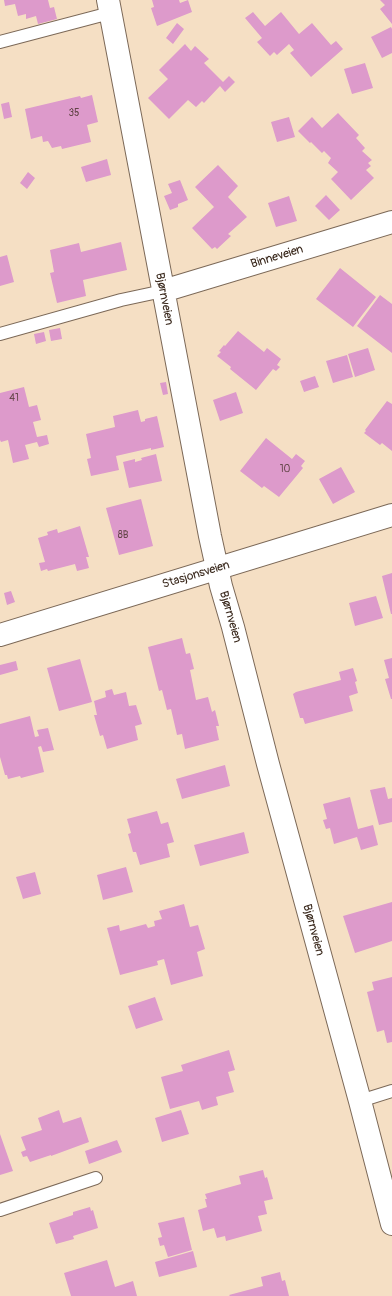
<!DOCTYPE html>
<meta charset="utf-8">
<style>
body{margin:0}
canvas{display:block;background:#f5dfc4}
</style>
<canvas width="392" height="1296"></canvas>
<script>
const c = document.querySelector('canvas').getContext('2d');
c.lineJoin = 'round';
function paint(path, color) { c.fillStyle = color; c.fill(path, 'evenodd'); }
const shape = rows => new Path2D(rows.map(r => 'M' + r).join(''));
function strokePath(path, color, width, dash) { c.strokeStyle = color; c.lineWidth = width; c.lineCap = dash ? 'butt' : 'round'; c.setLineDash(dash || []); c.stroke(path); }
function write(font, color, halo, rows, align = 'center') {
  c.font = font + ' Pangolin,sans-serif'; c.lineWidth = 3.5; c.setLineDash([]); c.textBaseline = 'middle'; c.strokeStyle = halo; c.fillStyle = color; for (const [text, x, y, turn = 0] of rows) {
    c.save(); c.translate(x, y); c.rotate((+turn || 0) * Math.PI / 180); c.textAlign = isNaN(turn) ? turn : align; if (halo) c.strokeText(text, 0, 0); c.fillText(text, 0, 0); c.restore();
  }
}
const building = shape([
 [4,0,48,0,50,8,54,7,57,19,38,24,36,16,26,19,26,14,18,16,15,4,5,6],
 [152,0,179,0,180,3,188,0,192,12,157,26,151,8,154,7],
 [380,0,392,0,392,24,380,9,385,5],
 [253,12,265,26,281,12,299,34,312,23,331,45,336,41,343,49,311,77,290,53,294,50,289,44,277,55,274,52,270,56,257,42,262,38,245,18],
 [177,23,184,29,173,44,166,38],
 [391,27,392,29,392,53,382,58,371,37],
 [185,44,191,51,195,46,209,59,204,63,223,82,229,76,235,82,225,92,220,86,204,103,202,101,196,107,188,100,169,119,148,98,168,79,159,70],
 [365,63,373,88,352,94,344,69],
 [92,95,98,122,87,125,91,142,62,149,61,146,52,148,48,141,43,142,42,136,31,139,25,109,80,96,81,98],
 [9,102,12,117,4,119,1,104],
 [338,113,359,135,356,138,365,148,362,151,372,160,368,163,371,166,366,170,374,178,351,200,331,179,338,172,328,163,331,158,324,151,322,153,311,142,310,143,298,131,312,117,322,128],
 [289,117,295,137,277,142,271,122],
 [107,159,111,175,86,182,81,167],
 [218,165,238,186,228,197,247,217,228,234,231,236,217,249,215,247,212,249,192,228,214,207,195,187],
 [28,172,35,178,27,189,20,183],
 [180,180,188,200,178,204,178,207,170,210,164,196,172,193,168,184],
 [326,195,340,210,329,220,315,206],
 [289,196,297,221,276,227,268,203],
 [121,242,127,270,83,280,86,296,57,303,50,273,54,272,50,250,79,243,81,252],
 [7,255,14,282,0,286,0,257],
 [340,268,376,297,353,327,316,299],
 [380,295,392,304,392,353,357,326],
 [60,328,62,339,51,341,49,330],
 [238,331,264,352,267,348,281,359,277,365,280,367,276,371,273,369,256,390,230,369,231,367,217,356,221,352,219,351,224,345,225,346],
 [44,332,46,341,36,344,34,334],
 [368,348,375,370,355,377,348,354],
 [347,355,353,377,333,383,326,361],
 [315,376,319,387,304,392,300,381],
 [166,382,168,394,163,395,160,383],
 [24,387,29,407,37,405,41,420,33,422,37,437,47,435,49,444,39,447,37,442,25,445,29,459,13,463,8,440,1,442,0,440,0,393],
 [236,392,243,413,220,421,213,400],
 [387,401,392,404,392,451,382,443,380,445,364,433,366,431,365,430],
 [138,410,141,422,145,421,145,419,157,416,164,447,151,450,151,448,116,456,119,470,91,476,87,459,91,458,86,434,115,427,113,416],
 [266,438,292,459,296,454,305,461,301,466,303,468,279,497,264,486,262,488,240,471],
 [156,454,162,481,129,488,123,462,135,459,135,462,142,460,141,458],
 [341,467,355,492,333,504,319,479],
 [141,499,153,546,119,555,106,508],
 [80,526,89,557,86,557,89,568,77,571,75,564,48,571,47,569,41,571,39,563,45,562,38,538,48,535,47,532,57,529,58,533],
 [392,573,392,614,391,614,382,576],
 [11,591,15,602,7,605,4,593],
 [376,596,383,618,355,626,349,603],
 [182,638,186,654,190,653,194,669,190,670,196,700,208,697,212,712,215,710,219,726,216,726,219,740,185,749,182,734,177,735,171,709,167,710,162,690,159,691,148,647],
 [392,658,392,699,391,699,385,679,389,678,384,660],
 [80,659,92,702,59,711,47,668],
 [16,661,18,670,0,675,0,665],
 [353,668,357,681,355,682,358,693,349,696,353,711,305,724,303,718,300,718,293,694,296,692,341,680,339,672],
 [112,689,114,695,126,692,129,706,136,705,142,724,135,726,138,740,107,749,103,735,100,736,94,715,97,715,94,701,106,697,105,691],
 [30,716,35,737,39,736,37,730,48,728,54,750,43,752,41,746,38,747,44,772,21,778,20,776,8,779,7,775,5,775,0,757,0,724],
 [225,765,230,786,182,799,176,779],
 [385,787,388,799,392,798,392,822,379,825,370,790],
 [350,797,358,829,373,825,378,845,361,850,357,837,334,844,330,828,326,829,323,820,327,819,323,804],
 [157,811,161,824,168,822,174,842,167,844,170,857,140,865,136,852,133,852,128,834,131,833,127,819],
 [244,832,249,853,200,866,194,845],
 [126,867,133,892,103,900,97,875],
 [35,872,41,894,23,899,16,877],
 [392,902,392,941,355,953,343,916],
 [184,904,190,927,198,925,205,949,197,952,203,976,171,985,164,959,157,961,158,965,120,975,107,928,119,925,120,931,146,924,148,928,155,926,154,921,162,919,159,911],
 [392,977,392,1042,387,1043,384,1030,377,1032,367,992,374,990,372,982],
 [155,997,163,1020,136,1029,128,1006],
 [229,1050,235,1070,228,1072,234,1092,216,1097,218,1105,202,1110,199,1101,170,1109,161,1077,183,1071,181,1065],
 [59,1110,63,1123,81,1117,89,1142,51,1156,51,1155,30,1162,27,1156,23,1157,21,1152,26,1150,21,1137,42,1130,38,1118],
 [181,1110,189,1134,162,1142,155,1118],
 [0,1134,13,1171,0,1175],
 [117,1140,122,1152,89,1164,85,1151],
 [263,1170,265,1178,267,1177,273,1199,264,1201,267,1214,258,1216,262,1231,226,1241,225,1236,217,1238,214,1228,203,1231,198,1210,207,1207,205,1199,207,1199,205,1194,241,1184,239,1176],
 [90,1207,91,1211,93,1210,98,1228,73,1236,74,1239,56,1244,49,1223,73,1215,73,1212],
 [184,1217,192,1250,168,1257,164,1245,160,1246,158,1238,162,1237,158,1223],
 [193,1251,197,1267,159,1277,155,1262],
 [107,1260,115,1287,133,1281,137,1296,71,1296,64,1273],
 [280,1272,282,1281,285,1280,289,1296,230,1296,229,1295,263,1286,261,1277]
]);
const service = shape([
 [0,42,110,13],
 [0,334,121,300,163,291],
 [360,1101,392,1091],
 [0,1210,96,1178]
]);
const minor = shape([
 [108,0,210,536,221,586,233,627,268,764,360,1101,392,1224],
 [163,291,392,222]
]);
const tertiary = shape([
 [0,635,392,515]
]);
const numberNames = [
 ["35",74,113],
 ["41",14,398],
 ["10",285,469],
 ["8B",123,535]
];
const streetNames = [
 ["Binneveien",277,257,-17],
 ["Bjørnveien",164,299,79],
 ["Stasjonsveien",196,575,-17],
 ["Bjørnveien",230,617,74],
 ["Bjørnveien",313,930,75]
];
paint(building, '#dd9acb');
strokePath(service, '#7c6958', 14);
strokePath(minor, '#7c6958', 24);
strokePath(tertiary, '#7c6958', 24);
strokePath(service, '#fff', 12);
strokePath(minor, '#fff', 22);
strokePath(tertiary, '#fff', 22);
write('10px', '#644649', null, numberNames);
write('12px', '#3b2a1e', '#fff', streetNames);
</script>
